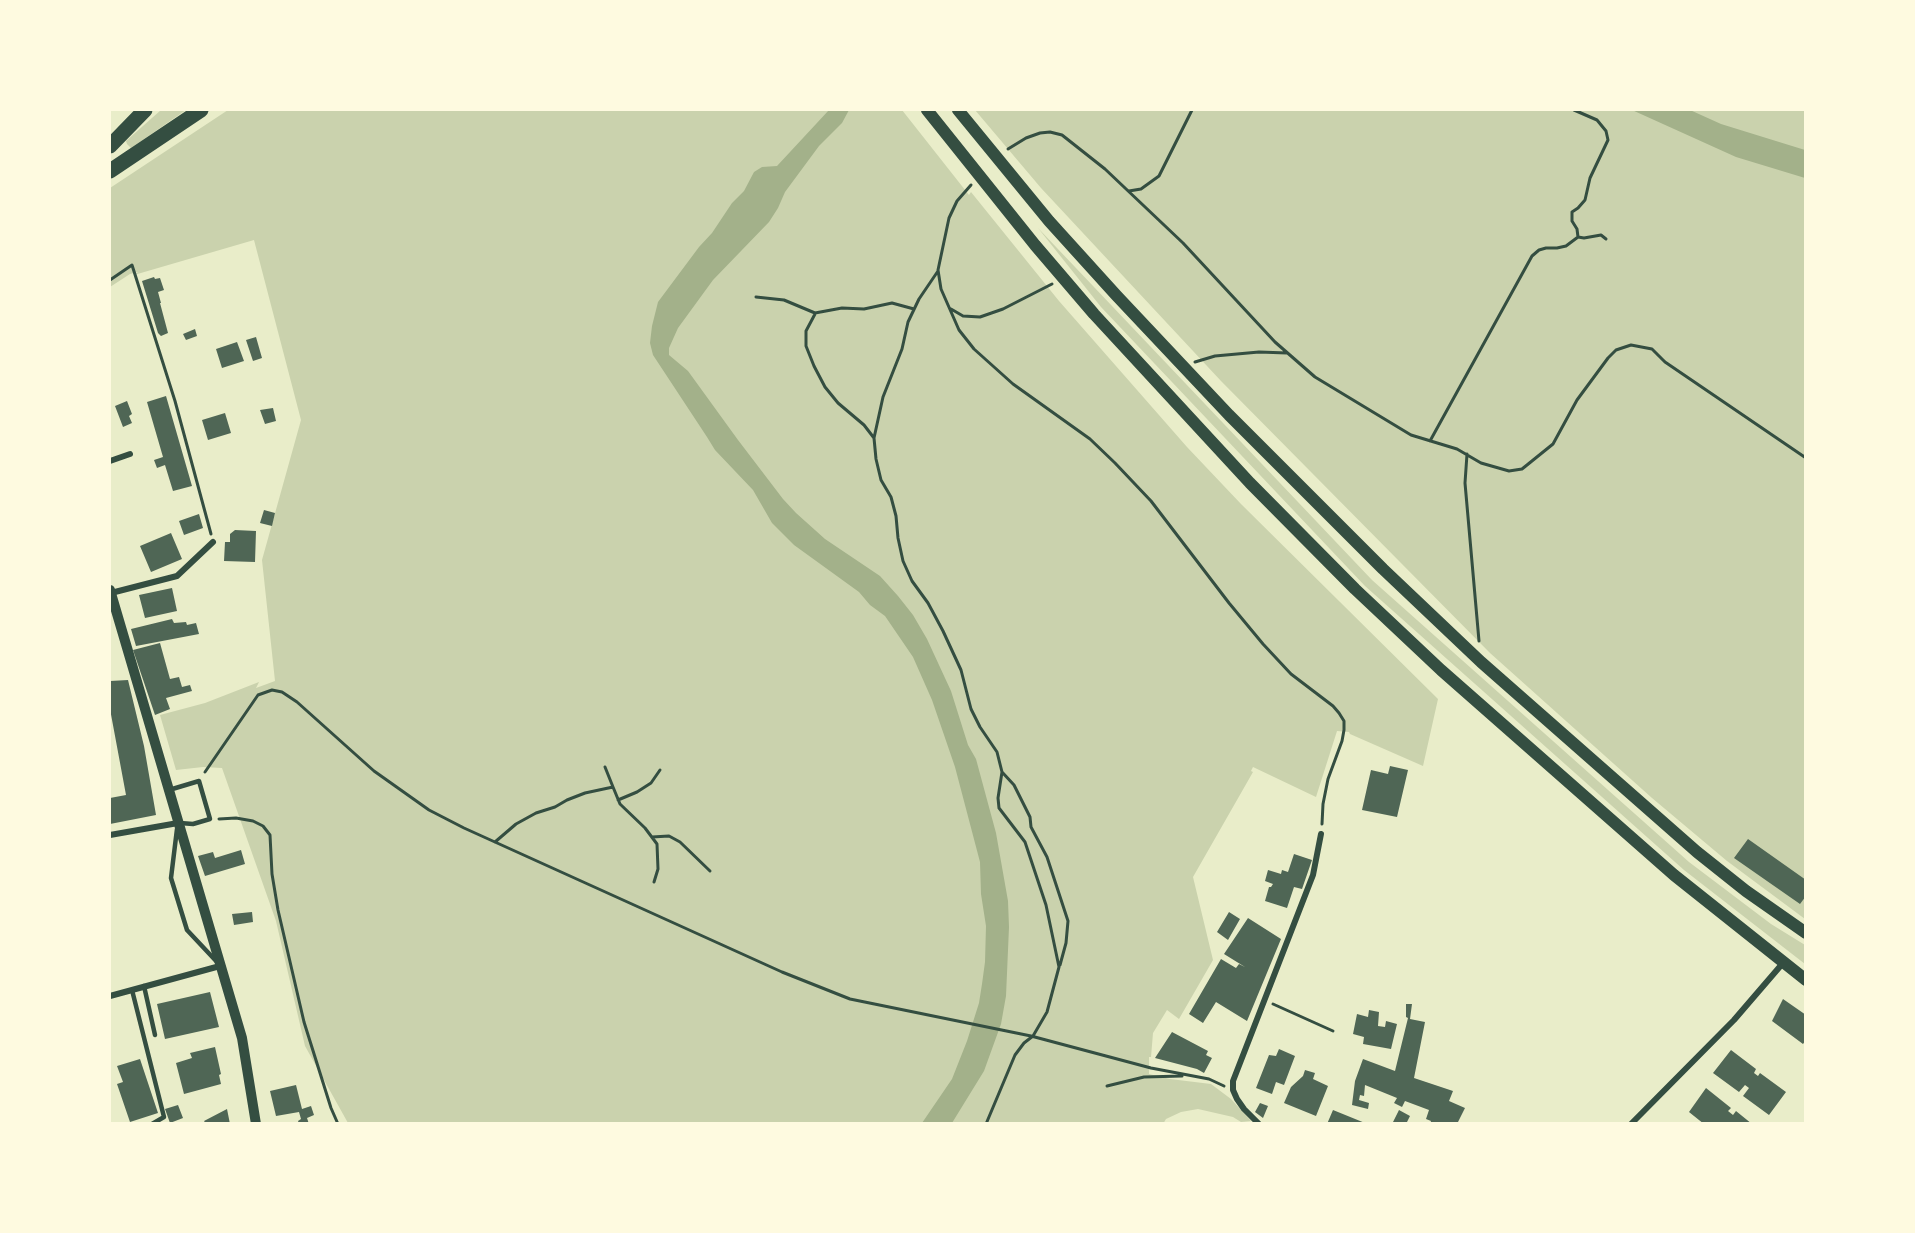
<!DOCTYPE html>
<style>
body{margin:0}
#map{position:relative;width:1915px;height:1233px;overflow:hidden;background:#e9edc9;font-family:Barlow,sans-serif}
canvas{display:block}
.frame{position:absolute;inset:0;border:111px solid #fefae0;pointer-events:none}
</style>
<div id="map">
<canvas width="1915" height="1233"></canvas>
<div class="frame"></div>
</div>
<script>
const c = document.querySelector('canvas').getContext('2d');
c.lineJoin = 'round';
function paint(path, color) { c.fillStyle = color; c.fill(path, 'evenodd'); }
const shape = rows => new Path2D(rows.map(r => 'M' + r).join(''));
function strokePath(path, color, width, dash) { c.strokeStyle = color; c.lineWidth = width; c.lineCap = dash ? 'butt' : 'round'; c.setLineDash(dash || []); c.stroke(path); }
const green = shape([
 [161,110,186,110,131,148,127,144,126,141],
 [228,110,902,110,969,195,971,192,1059,301,1187,447,1241,504,1438,699,1423,766,1350,734,1349,732,1337,731,1316,797,1253,767,1251,771,1253,772,1193,877,1213,960,1179,1019,1167,1010,1153,1033,1151,1057,1149,1057,1149,1074,1170,1079,1211,1084,1231,1099,1251,1121,1241,1122,1233,1117,1198,1109,1181,1112,1166,1119,1163,1124,348,1123,305,1046,276,921,222,768,203,767,176,770,160,715,205,703,259,682,256,688,275,681,262,560,301,420,254,240,134,275,138,272,130,274,110,287,110,188],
 [975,110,1805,110,1805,919,1727,861,1652,798,1490,653,1221,381,1041,188],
 [1038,228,1372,580,1689,862,1771,924,1805,945,1805,964,1684,870,1365,586,1101,307]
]);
const water = shape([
 [829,110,849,110,842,123,819,146,785,192,778,208,769,222,713,280,678,328,669,348,669,355,688,371,738,440,783,499,796,513,825,539,880,576,898,596,913,615,927,639,951,691,968,745,976,759,996,833,1008,901,1009,927,1006,996,1001,1024,984,1071,952,1123,922,1123,952,1079,967,1041,979,1003,982,984,985,962,986,926,981,894,980,862,955,767,932,700,913,657,885,616,870,605,859,592,794,545,772,523,753,490,715,450,707,437,653,355,650,343,652,326,658,302,699,247,712,233,732,203,744,191,754,172,762,167,777,166],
 [1632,110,1690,110,1721,124,1805,150,1805,178,1736,157]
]);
const building = shape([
 [154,277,155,279,160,278,164,290,158,292,161,303,160,303,168,333,161,336,158,333,142,281],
 [195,329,197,336,186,340,183,334],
 [256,337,262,358,253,361,246,340],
 [237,342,244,361,222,368,216,349],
 [166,396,192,486,173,491,165,465,157,468,154,460,163,457,147,402],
 [127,401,132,414,129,416,132,423,123,427,115,406],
 [273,408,276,421,265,424,260,410],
 [225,413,231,433,208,440,202,420],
 [264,510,275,513,272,526,260,523],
 [199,514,203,528,184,535,179,521],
 [235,530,256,531,255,562,224,561,225,542,230,542,230,534],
 [171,533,182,559,151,572,140,546],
 [172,588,177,611,145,618,139,595],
 [172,619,174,623,186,622,187,625,196,623,199,634,136,646,131,629],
 [160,643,170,679,179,677,182,687,190,685,192,691,166,698,170,709,155,715,133,650],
 [128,680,144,746,156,815,110,824,110,798,126,795,110,709,110,681],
 [1390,766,1408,770,1397,817,1362,810,1371,770,1388,774],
 [1748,839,1806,880,1806,896,1800,904,1734,858],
 [241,850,245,864,205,876,198,856,213,852,215,858],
 [1294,854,1312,860,1302,889,1294,887,1287,908,1265,901,1269,887,1271,887,1273,884,1265,881,1268,870,1281,874,1282,870,1288,872],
 [252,912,253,922,234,925,232,914],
 [1229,912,1240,919,1228,940,1217,932],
 [1248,918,1281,939,1247,1021,1216,1002,1203,1023,1189,1014,1221,959,1236,968,1239,964,1245,967,1224,954],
 [210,992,219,1027,165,1039,157,1004],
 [1783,999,1806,1015,1806,1040,1803,1044,1772,1021],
 [1406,1004,1412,1004,1410,1019,1425,1022,1414,1078,1453,1091,1449,1101,1465,1108,1457,1124,1430,1124,1431,1121,1426,1119,1429,1110,1405,1101,1402,1107,1394,1103,1397,1098,1365,1085,1364,1096,1360,1095,1359,1100,1369,1103,1368,1109,1352,1105,1355,1081,1363,1059,1395,1071,1408,1018,1406,1017],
 [1369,1010,1379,1012,1378,1026,1385,1027,1386,1021,1397,1024,1391,1049,1363,1044,1364,1037,1353,1034,1357,1014,1368,1017],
 [1172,1032,1208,1051,1206,1055,1212,1058,1204,1073,1197,1069,1155,1058],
 [215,1047,221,1074,219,1075,221,1084,184,1094,176,1063,192,1058,190,1053],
 [1279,1049,1295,1056,1284,1085,1276,1082,1272,1094,1256,1088,1269,1055,1276,1056],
 [1731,1050,1756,1069,1754,1073,1758,1076,1760,1073,1786,1092,1769,1115,1743,1096,1749,1088,1745,1085,1739,1092,1713,1073],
 [140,1059,158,1113,130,1122,117,1084,123,1082,117,1066],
 [1305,1070,1315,1073,1313,1079,1328,1086,1316,1116,1284,1103,1291,1087,1303,1076],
 [296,1085,302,1109,311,1106,314,1115,307,1118,309,1124,299,1124,298,1121,301,1119,299,1112,276,1116,270,1091],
 [1706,1088,1731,1108,1728,1111,1733,1115,1736,1111,1752,1124,1704,1124,1689,1112],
 [1260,1103,1268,1106,1263,1118,1255,1112],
 [178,1105,183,1118,170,1123,165,1109],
 [227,1109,230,1124,206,1124,204,1121],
 [1333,1110,1365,1123,1365,1124,1327,1124],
 [1399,1110,1410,1116,1406,1124,1392,1124]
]);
const path = shape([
 [1008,149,1026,138,1040,133,1050,132,1062,135,1105,169,1183,243,1275,342,1315,377,1411,435,1457,449,1481,463,1509,471,1522,469,1527,465,1553,444,1577,400,1608,358,1616,350,1631,345,1652,349,1665,362,1806,458],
 [971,185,957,201,949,218,938,270,941,289,959,330,974,349,1013,384,1090,439,1115,463,1151,501,1229,603,1263,644,1291,674,1333,706,1339,713,1344,721,1344,730,1342,741,1328,779,1323,804,1322,824],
 [1129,191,1141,189,1159,176,1192,110],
 [1578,237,1584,238,1601,235,1606,239],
 [938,271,919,299,908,322,902,349,883,397,874,438,876,459,881,480,891,497,896,516,898,538,903,561,912,581,928,603,943,631,961,670,971,709,980,727,997,752,1002,772,998,798,999,808,1025,842,1046,905,1059,967,1047,1012,1033,1036,1024,1043,1015,1055,986,1124],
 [110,280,132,265,175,401,211,534],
 [756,297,784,300,815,313,842,308,864,309,892,303,914,309],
 [951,309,963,316,980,317,1003,309,1052,284],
 [815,314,806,331,806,346,814,366,825,387,838,403,864,425,874,438],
 [1195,362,1215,356,1259,352,1287,353],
 [1430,441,1532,256,1539,250,1546,248,1557,248,1566,246,1578,237,1577,229,1572,221,1572,212,1578,208,1585,200,1590,178,1608,140,1606,131,1597,120,1574,110],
 [1467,454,1465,483,1479,641],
 [605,767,613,787],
 [205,772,258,695,272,690,282,692,297,702,374,771,429,810,464,828,782,972,850,999,1031,1036,1151,1068,1209,1079,1224,1086],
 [1002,772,1014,785,1030,817,1031,827,1047,857,1068,921,1066,943,1060,965],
 [618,800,637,792,651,783,660,770],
 [219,819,236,818,253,821,263,826,270,835,272,874,278,910,304,1022,331,1108,338,1124],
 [652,837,669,836,680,842,710,871],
 [495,842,516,824,536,813,555,807,567,800,585,793,613,787,620,804,645,828,657,844,658,869,654,882],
 [1273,1004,1333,1031],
 [1107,1086,1144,1077,1182,1076]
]);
const service = shape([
 [169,790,199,781,210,819,193,824,180,823],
 [177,829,171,878,187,930,217,962],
 [144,986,155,1035],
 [132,990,164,1117,152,1124]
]);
const minor = shape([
 [110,461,130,454],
 [111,593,177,576,213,542],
 [110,835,178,823],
 [110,996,220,966],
 [1259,1124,1244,1109,1237,1099,1233,1090,1233,1081,1313,875,1321,834],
 [1631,1124,1734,1020,1783,963]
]);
const tertiary = shape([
 [110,590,242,1038,256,1124]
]);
const secondary = shape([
 [927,110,1035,245,1094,314,1250,483,1355,589,1441,670,1674,875,1806,980],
 [958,110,1049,221,1116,295,1229,415,1383,569,1481,662,1697,852,1746,891,1806,933]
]);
const trunk = shape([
 [110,146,145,110],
 [110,171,201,110]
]);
paint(green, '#cad2ad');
paint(water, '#a3b18a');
paint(building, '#4f6655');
strokePath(path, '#344e41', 3);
strokePath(service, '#344e41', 4.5);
strokePath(minor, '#344e41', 6);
strokePath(tertiary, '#344e41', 10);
strokePath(secondary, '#344e41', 12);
strokePath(trunk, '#344e41', 15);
</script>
